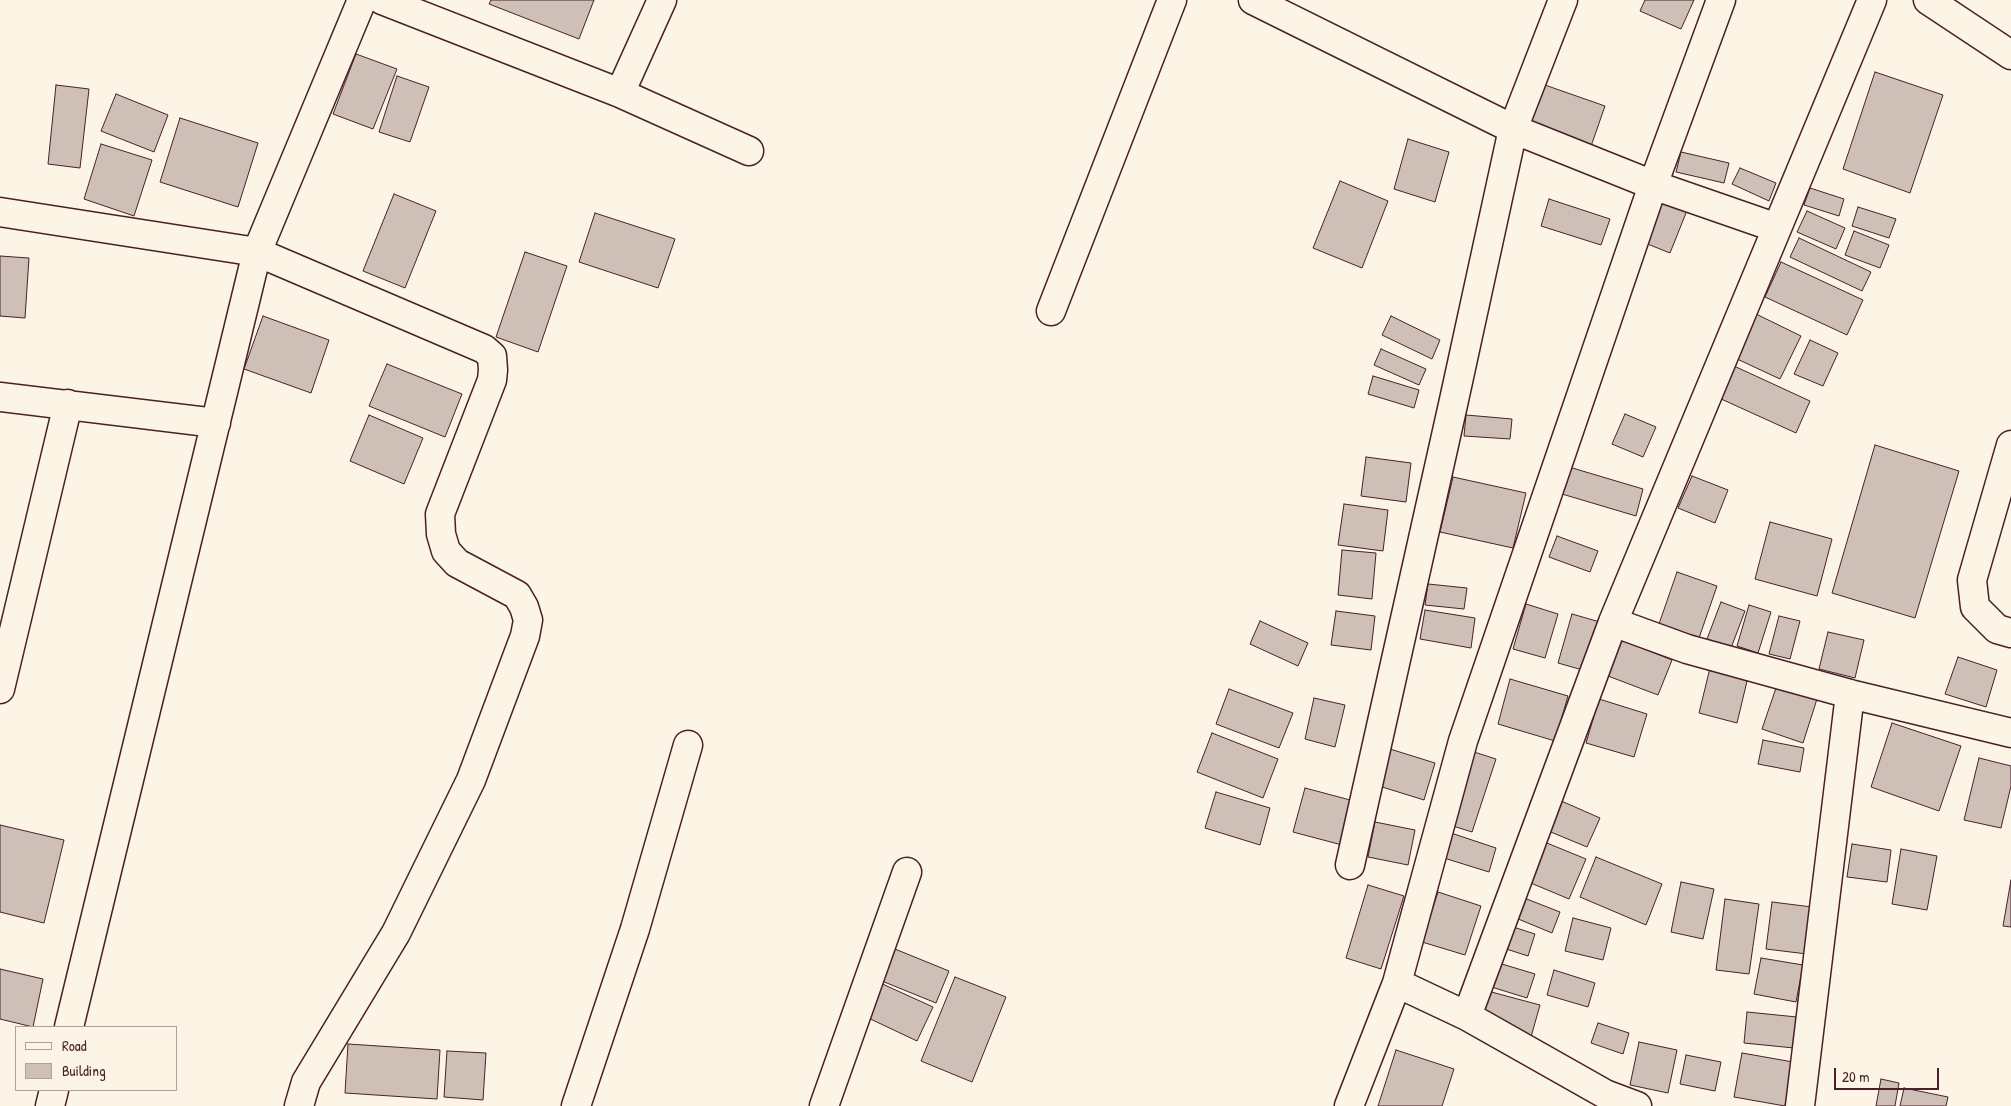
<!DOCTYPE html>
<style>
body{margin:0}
#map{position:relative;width:2011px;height:1106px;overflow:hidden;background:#fcf5e5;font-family:"Patrick Hand",sans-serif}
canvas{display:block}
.legend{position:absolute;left:15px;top:1026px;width:162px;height:65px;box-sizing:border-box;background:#fcf5e5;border:1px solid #b59f9b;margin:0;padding:6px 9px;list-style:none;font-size:15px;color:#4a1f2b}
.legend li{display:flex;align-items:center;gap:10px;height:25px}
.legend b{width:25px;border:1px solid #b59f9b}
.scale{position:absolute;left:1834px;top:1068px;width:105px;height:22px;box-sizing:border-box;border:2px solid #4a1f2b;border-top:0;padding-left:6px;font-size:15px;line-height:18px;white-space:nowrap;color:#4a1f2b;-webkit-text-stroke:4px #fcf5e5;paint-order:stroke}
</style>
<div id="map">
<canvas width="2011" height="1106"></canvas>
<ul class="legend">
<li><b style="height:6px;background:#fcf5e5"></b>Road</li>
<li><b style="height:14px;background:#cfc0b7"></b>Building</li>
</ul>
<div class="scale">20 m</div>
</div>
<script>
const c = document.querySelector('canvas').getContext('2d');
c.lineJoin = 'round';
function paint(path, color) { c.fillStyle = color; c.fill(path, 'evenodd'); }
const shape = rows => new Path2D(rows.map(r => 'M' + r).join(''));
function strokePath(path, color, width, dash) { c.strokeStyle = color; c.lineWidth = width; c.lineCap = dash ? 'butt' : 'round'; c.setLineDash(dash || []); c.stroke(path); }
const building = shape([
 [491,0,594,0,579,39,489,4,491,0],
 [1645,0,1694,0,1681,29,1640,11,1645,0],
 [356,54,397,69,373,129,333,114,356,54],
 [1875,72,1943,95,1910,193,1843,169,1875,72],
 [397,76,429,87,410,142,379,132,397,76],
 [1542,84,1605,106,1589,152,1527,129,1542,84],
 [56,85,89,89,80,168,48,164,56,85],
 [116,94,168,115,154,152,101,131,116,94],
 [180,118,258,143,238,207,160,182,180,118],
 [1408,139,1449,152,1435,202,1394,189,1408,139],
 [101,144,152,160,134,216,84,199,101,144],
 [1681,152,1729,163,1724,183,1676,172,1681,152],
 [1740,168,1776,183,1769,201,1732,184,1740,168],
 [1340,181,1388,201,1362,268,1313,248,1340,181],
 [1810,188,1844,199,1839,216,1804,205,1810,188],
 [394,194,436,211,405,288,363,271,394,194],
 [1664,198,1688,208,1670,253,1645,243,1664,198],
 [1549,199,1610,219,1601,245,1541,226,1549,199],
 [1858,207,1896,219,1889,238,1852,226,1858,207],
 [1807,211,1845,228,1836,249,1797,232,1807,211],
 [595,213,675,239,658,288,579,262,595,213],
 [1854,231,1889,245,1880,268,1845,255,1854,231],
 [1799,238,1871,272,1862,291,1790,257,1799,238],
 [525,252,567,266,538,352,496,337,525,252],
 [0,256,29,258,25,318,0,316,0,256],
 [1781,262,1863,300,1847,335,1765,297,1781,262],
 [1756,314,1801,336,1780,379,1735,358,1756,314],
 [263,316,329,340,311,393,244,369,263,316],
 [1391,316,1440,340,1432,359,1382,335,1391,316],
 [1810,340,1838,353,1823,386,1794,374,1810,340],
 [1381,349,1426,369,1419,385,1374,365,1381,349],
 [387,364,462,394,445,437,369,406,387,364],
 [1734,366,1810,401,1796,433,1719,398,1734,366],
 [1373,376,1419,390,1414,408,1368,394,1373,376],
 [1625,414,1656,427,1643,457,1612,444,1625,414],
 [369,415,423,438,404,484,350,461,369,415],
 [1466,415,1512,419,1510,439,1464,436,1466,415],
 [1875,445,1959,471,1915,618,1832,593,1875,445],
 [1366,457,1411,463,1406,502,1361,496,1366,457],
 [1569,467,1643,489,1636,516,1562,494,1569,467],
 [1692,476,1728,490,1715,523,1678,508,1692,476],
 [1453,477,1526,493,1513,548,1440,532,1453,477],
 [1344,504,1388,510,1383,551,1338,545,1344,504],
 [1770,522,1832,539,1817,596,1755,579,1770,522],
 [1557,536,1598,551,1590,572,1549,557,1557,536],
 [1342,550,1376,553,1372,599,1338,595,1342,550],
 [1677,572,1717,586,1699,638,1659,624,1677,572],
 [1428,584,1467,588,1464,609,1425,605,1428,584],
 [1721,602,1745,611,1731,648,1707,639,1721,602],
 [1526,604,1558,614,1545,658,1513,649,1526,604],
 [1749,605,1771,612,1758,653,1737,646,1749,605],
 [1425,610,1475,618,1471,648,1420,639,1425,610],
 [1336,611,1375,616,1371,650,1331,645,1336,611],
 [1572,614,1600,622,1586,671,1558,663,1572,614],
 [1779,616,1800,621,1790,659,1769,654,1779,616],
 [1260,621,1308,643,1298,666,1250,644,1260,621],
 [1828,632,1864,640,1855,678,1819,669,1828,632],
 [1622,640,1672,660,1658,695,1608,676,1622,640],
 [1958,657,1997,670,1986,707,1945,694,1958,657],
 [1710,668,1748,677,1737,723,1699,713,1710,668],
 [1510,679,1568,696,1555,741,1498,724,1510,679],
 [1777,685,1817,699,1803,743,1762,729,1777,685],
 [1229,689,1293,713,1279,748,1216,724,1229,689],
 [1314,698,1345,705,1335,747,1305,739,1314,698],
 [1599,699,1647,714,1634,757,1586,743,1599,699],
 [1892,723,1961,746,1939,811,1871,787,1892,723],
 [1212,733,1278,759,1263,798,1197,772,1212,733],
 [1763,740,1804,748,1800,772,1758,764,1763,740],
 [1390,749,1435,763,1424,800,1379,786,1390,749],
 [1474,752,1496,759,1472,832,1450,825,1474,752],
 [1979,758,2011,766,2011,786,2001,828,1964,820,1979,758],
 [1305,788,1354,801,1342,845,1293,832,1305,788],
 [1216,792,1270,808,1260,845,1205,828,1216,792],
 [1559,800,1600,818,1587,847,1546,830,1559,800],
 [1375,822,1415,830,1408,865,1368,857,1375,822],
 [0,825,64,840,44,923,0,912,0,825],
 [1451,833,1496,848,1489,872,1444,858,1451,833],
 [1542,841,1586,859,1569,899,1526,881,1542,841],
 [1852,844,1891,850,1887,882,1847,877,1852,844],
 [1901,849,1937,856,1927,910,1892,904,1901,849],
 [1596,857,1662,884,1646,925,1580,897,1596,857],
 [2011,880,2011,927,2003,926,2011,880],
 [1681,882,1714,889,1703,939,1671,932,1681,882],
 [1368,885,1404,896,1381,969,1346,958,1368,885],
 [1438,892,1481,906,1465,955,1422,942,1438,892],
 [1519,896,1560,912,1552,933,1511,916,1519,896],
 [1725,899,1759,904,1749,974,1716,970,1725,899],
 [1772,902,1812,907,1807,954,1766,949,1772,902],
 [1573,918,1611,928,1603,960,1565,951,1573,918],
 [1507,925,1535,934,1528,956,1500,947,1507,925],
 [890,947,949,971,936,1003,877,979,890,947],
 [1761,958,1803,965,1796,1002,1754,994,1761,958],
 [1492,961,1535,974,1527,998,1485,985,1492,961],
 [0,969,43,979,33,1027,0,1019,0,969],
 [1554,970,1595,983,1588,1007,1547,995,1554,970],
 [955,977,1006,997,972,1082,921,1061,955,977],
 [878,982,933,1007,917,1041,862,1015,878,982],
 [1484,990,1540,1005,1531,1037,1475,1022,1484,990],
 [1747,1012,1797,1017,1794,1048,1744,1043,1747,1012],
 [1598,1023,1629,1033,1623,1054,1591,1043,1598,1023],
 [1639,1042,1677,1050,1668,1093,1630,1085,1639,1042],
 [348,1044,440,1050,437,1099,345,1093,348,1044],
 [1396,1050,1454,1069,1442,1106,1378,1106,1396,1050],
 [447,1051,486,1053,483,1100,444,1097,447,1051],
 [1742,1053,1793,1062,1785,1106,1734,1097,1742,1053],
 [1686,1055,1721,1062,1715,1091,1680,1084,1686,1055],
 [1881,1079,1899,1083,1895,1106,1876,1106,1881,1079],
 [1904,1088,1948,1097,1946,1106,1900,1106,1904,1088]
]);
const street = shape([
 [382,0,620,93,749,151],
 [1253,0,1513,129,1653,185,1777,228],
 [1928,0,2011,55],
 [620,93,662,0],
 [0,212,257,252,484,349,492,356,493,370,492,380,440,514,441,534,446,551,457,563,517,595,524,607,528,620,525,636,471,780,396,933,306,1082,299,1106],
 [1051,311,1172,0],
 [0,397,216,423],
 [2011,445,1972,580,1975,607,1997,629,2011,633],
 [1613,622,1872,0],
 [0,689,68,404],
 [1350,865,1454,400,1513,129,1563,0],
 [1397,983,1467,1016],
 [69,1027,257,252,362,0],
 [50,1106,54,1090],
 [576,1106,635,929,688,745],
 [824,1106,907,872],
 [1349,1106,1397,983,1463,741,1653,185,1721,0],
 [1637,1106,1605,1094,1467,1016,1613,622,1687,649,1850,694,2011,733],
 [1800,1106,1850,694]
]);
paint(building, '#cfc0b7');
strokePath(building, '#4a1f2b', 1);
strokePath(street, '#4a1f2b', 31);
strokePath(street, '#fcf5e5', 28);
</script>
